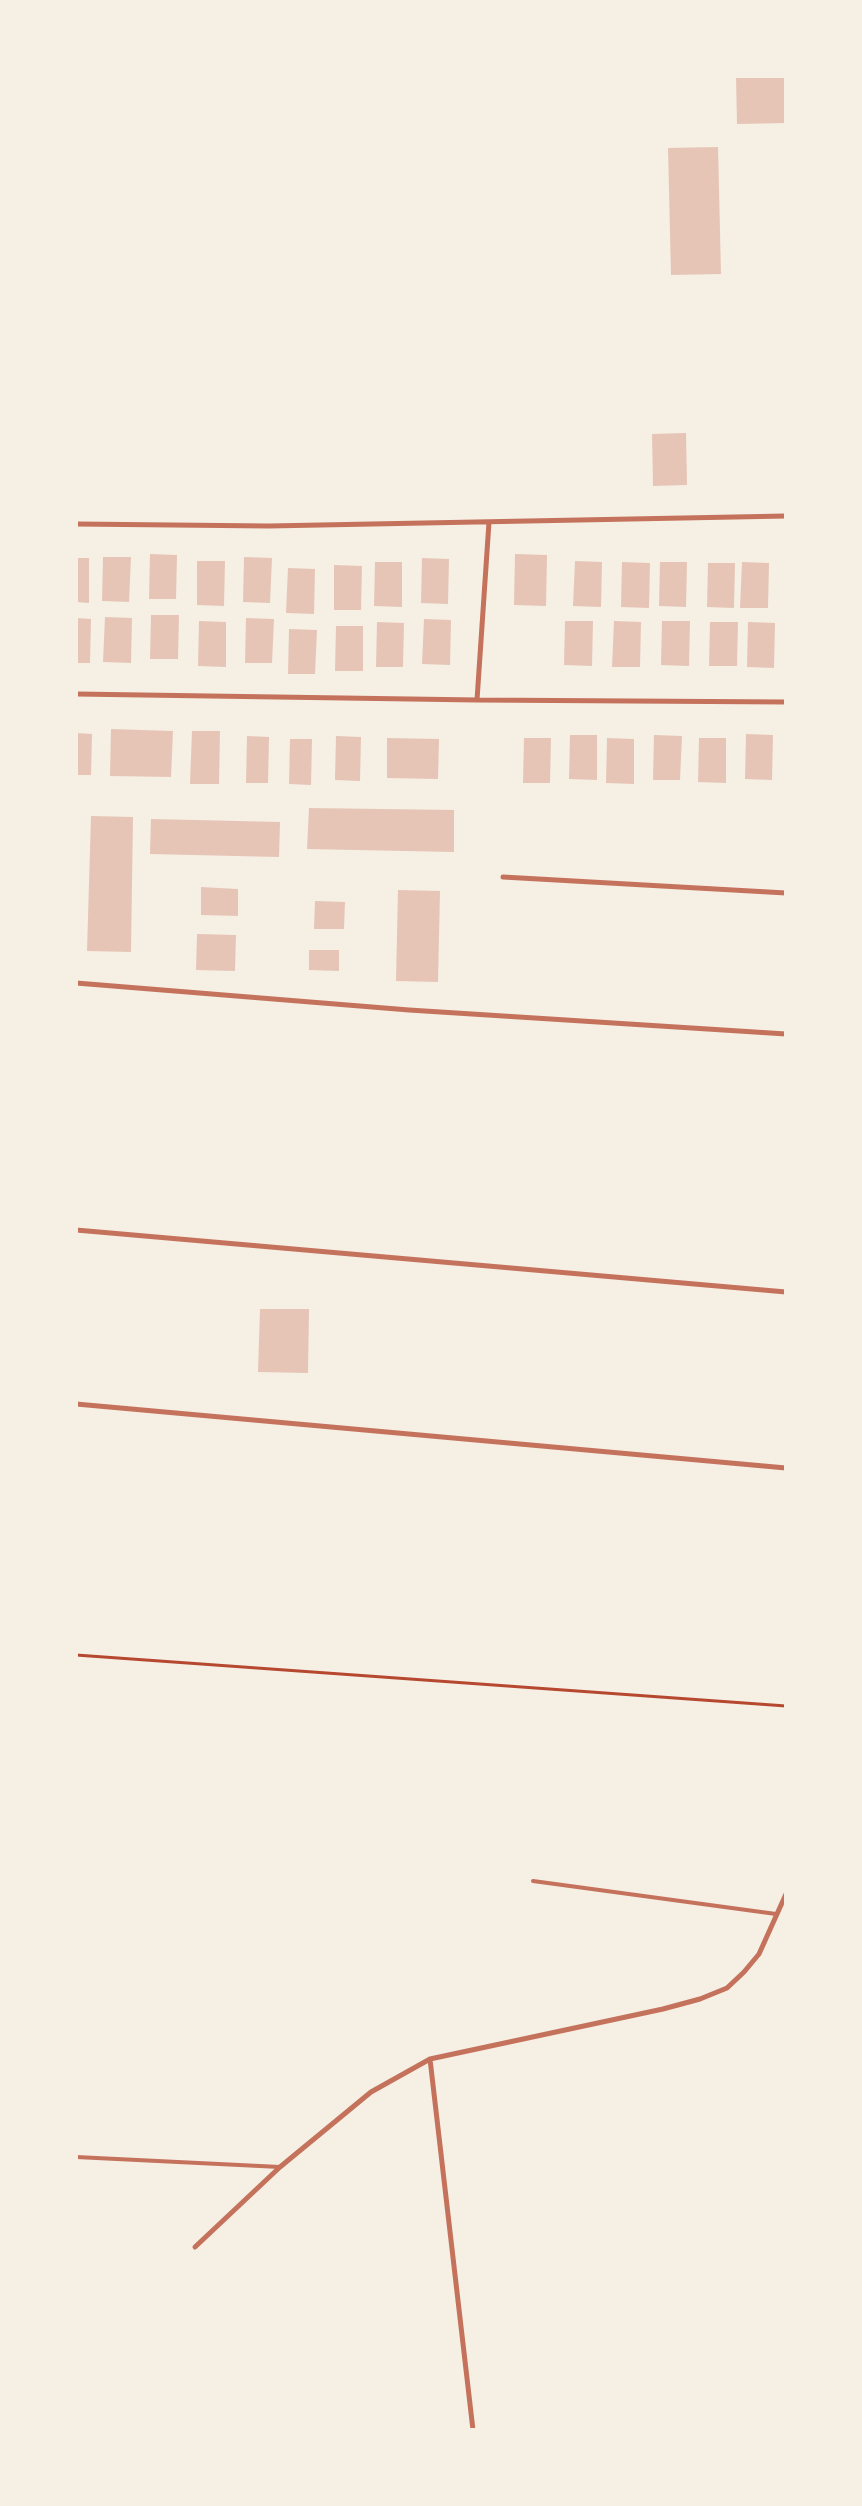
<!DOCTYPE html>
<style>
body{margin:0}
#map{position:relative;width:862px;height:2506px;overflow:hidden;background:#f6efe4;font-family:"Open Sans",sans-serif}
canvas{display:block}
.frame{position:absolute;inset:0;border:78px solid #f6efe4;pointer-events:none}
</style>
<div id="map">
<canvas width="862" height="2506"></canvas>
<div class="frame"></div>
</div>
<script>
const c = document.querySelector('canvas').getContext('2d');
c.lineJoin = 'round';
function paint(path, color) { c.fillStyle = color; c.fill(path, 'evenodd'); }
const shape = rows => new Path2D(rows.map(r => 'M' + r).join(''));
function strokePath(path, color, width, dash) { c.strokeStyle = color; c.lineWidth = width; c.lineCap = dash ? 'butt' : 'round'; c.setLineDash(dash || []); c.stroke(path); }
const building = shape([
 [736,76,786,76,786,123,737,124],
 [718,147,721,274,671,275,668,148],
 [686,433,687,485,653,486,652,434],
 [150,554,177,555,176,599,149,599],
 [515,554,547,555,546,606,514,605],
 [103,557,131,557,129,602,102,601],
 [244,557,272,558,270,603,243,602],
 [76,558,89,558,89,603,76,602],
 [422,558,449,559,448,604,421,603],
 [197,561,225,561,224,606,197,605],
 [575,561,602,562,601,607,573,606],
 [375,562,402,562,402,607,374,606],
 [622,562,650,563,649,608,621,607],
 [660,562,687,562,686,607,659,606],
 [742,562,769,563,768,608,740,608],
 [708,563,735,563,734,608,707,607],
 [334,565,362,566,361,610,334,610],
 [288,568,315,569,314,614,286,613],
 [151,615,179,615,178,659,150,659],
 [105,617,132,618,131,663,103,662],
 [76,618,91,619,90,663,76,663],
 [246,618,274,619,272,663,245,663],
 [424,619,451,620,450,665,422,664],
 [199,621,226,622,226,667,198,666],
 [565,621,593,621,592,666,564,665],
 [614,621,641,622,640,667,612,667],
 [662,621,690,621,689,666,661,665],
 [377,622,404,623,403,667,376,667],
 [710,622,738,622,737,666,709,666],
 [748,622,775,623,774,668,747,667],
 [336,626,363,626,363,671,335,671],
 [289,629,317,630,315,674,288,674],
 [111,729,173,731,171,777,110,776],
 [192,731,220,731,219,784,190,784],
 [76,733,92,734,91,775,76,775],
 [746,734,773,735,772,780,745,779],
 [570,735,597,735,597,780,569,779],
 [654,735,682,736,680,780,653,780],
 [247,736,269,737,268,783,246,783],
 [336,736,361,737,360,781,335,780],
 [387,738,439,739,438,779,387,778],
 [524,738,551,738,550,783,523,783],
 [607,738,634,739,634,784,606,783],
 [699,738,726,738,726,783,698,782],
 [290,739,312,739,311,785,289,784],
 [309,808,454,810,454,852,307,849],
 [91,816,133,817,131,952,87,951],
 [151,819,280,822,279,857,150,854],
 [201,887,238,889,238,916,201,915],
 [398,890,440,891,438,982,396,981],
 [315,901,345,902,344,929,314,929],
 [197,934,236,935,235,971,196,970],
 [309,950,339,950,339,971,309,970],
 [260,1309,309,1309,308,1373,258,1372]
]);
const path = shape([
 [76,1655,786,1706]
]);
const service = shape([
 [533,1881,776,1914],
 [76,2157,280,2167]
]);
const minor = shape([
 [76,524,269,526,786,516],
 [76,694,477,700,786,702],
 [477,700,489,522],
 [503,877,786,893],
 [76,983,409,1010,786,1034],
 [76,1230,786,1292],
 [76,1404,786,1468],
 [430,2059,473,2430],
 [195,2247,280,2167,371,2092,430,2059,663,2009,700,1999,727,1988,744,1972,759,1954,786,1894]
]);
paint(building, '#e6c5b7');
strokePath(path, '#b5482f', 3);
strokePath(service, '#c5725c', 4);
strokePath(minor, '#c5725c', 5);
</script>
